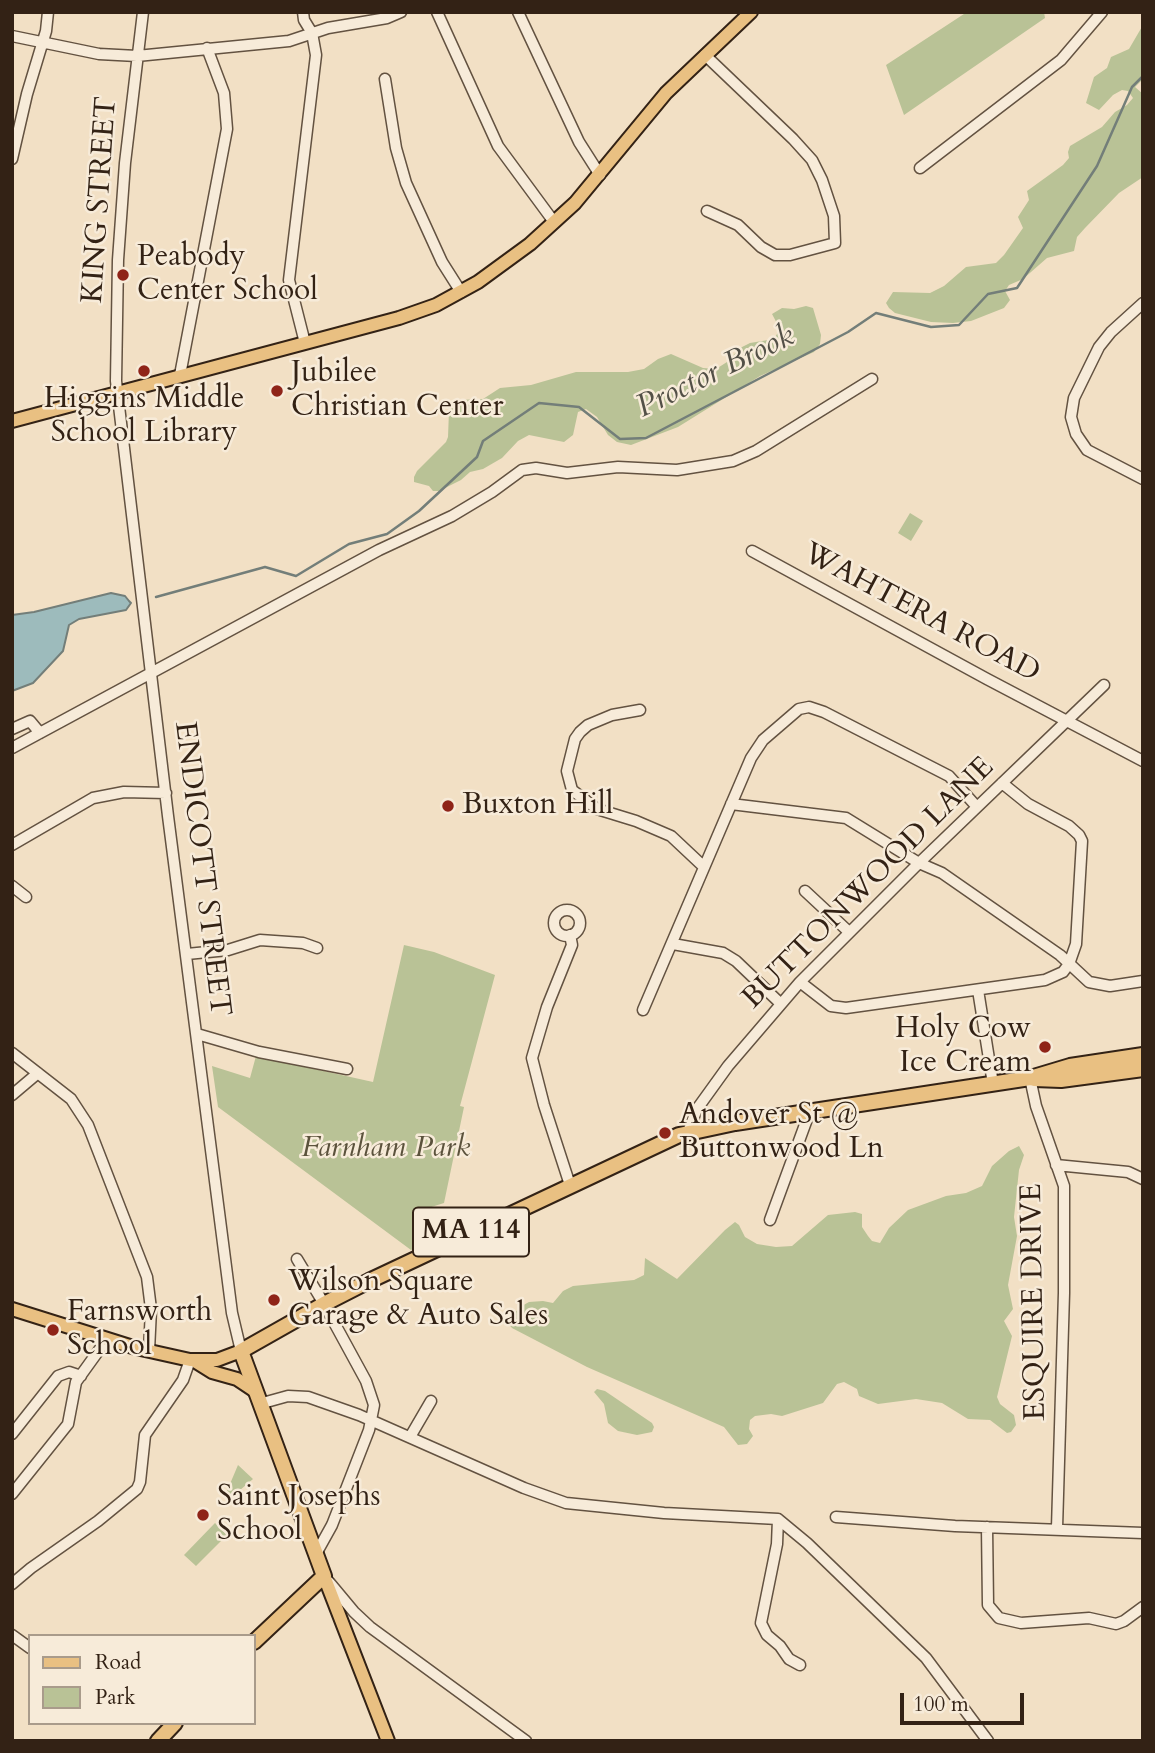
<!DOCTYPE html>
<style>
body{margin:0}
#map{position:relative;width:1155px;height:1753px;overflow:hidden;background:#f2e0c5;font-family:Cardo,serif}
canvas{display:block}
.frame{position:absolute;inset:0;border:14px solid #332215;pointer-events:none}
.legend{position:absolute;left:28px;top:1634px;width:228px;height:91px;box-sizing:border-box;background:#f7ebd9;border:2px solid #a99b8b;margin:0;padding:9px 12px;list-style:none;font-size:21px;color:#332215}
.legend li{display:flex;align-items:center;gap:14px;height:35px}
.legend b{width:35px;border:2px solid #a99b8b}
.scale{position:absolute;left:900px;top:1693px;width:124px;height:32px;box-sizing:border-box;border:4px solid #332215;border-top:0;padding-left:9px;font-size:21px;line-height:24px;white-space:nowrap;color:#332215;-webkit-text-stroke:5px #f7ebd9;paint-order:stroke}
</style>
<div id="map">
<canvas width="1155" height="1753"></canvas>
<div class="frame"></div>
<ul class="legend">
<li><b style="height:9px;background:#e9c082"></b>Road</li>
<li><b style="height:19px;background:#b9c296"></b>Park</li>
</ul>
<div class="scale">100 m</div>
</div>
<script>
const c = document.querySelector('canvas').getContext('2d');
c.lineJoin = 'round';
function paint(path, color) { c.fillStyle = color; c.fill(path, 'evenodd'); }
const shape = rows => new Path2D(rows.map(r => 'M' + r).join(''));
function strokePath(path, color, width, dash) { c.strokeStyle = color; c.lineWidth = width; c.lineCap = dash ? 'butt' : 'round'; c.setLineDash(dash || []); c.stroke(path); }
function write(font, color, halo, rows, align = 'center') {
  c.font = font + ' Cardo,serif'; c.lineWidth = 5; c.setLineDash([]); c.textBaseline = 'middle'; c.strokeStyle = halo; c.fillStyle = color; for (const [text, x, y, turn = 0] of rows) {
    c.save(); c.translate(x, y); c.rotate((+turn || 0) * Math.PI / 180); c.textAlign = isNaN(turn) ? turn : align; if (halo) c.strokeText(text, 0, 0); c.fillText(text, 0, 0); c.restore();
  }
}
const green = shape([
 [967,12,1044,12,1045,18,904,115,886,65],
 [1143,25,1143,79,1135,87,1143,94,1143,177,1119,193,1085,228,1077,237,1074,251,1047,258,1023,279,1009,285,1005,291,1010,300,1004,308,971,321,953,323,931,322,895,313,889,308,886,303,893,292,930,293,944,286,966,267,996,263,1004,255,1023,228,1018,217,1029,200,1027,191,1063,165,1069,158,1068,152,1070,146,1102,127,1115,112,1127,105,1133,98,1128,91,1122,90,1113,95,1099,110,1086,103,1094,77,1107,68,1111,57,1129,49],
 [806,306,813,308,821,335,820,344,814,352,760,376,678,427,631,445,617,442,608,435,597,417,586,409,578,412,573,435,564,442,529,435,518,441,502,458,483,469,470,472,461,480,439,491,433,491,429,486,414,482,414,477,417,471,446,442,448,437,449,411,459,400,483,399,500,388,531,385,576,372,628,372,644,369,658,359,671,354,703,368,716,369,727,362,740,348,750,343,774,339,780,329,772,314,782,308,794,309],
 [910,513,923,521,911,541,898,533],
 [404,945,434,952,495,975,460,1106,464,1107,444,1203,425,1209,421,1245,411,1250,218,1107,212,1066,250,1078,256,1056,373,1082],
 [1019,1146,1024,1155,1019,1170,1014,1217,1017,1236,1008,1285,1013,1309,1004,1321,1012,1336,997,1397,1000,1404,1014,1415,1016,1425,1011,1432,1007,1433,990,1420,968,1419,942,1403,916,1399,878,1404,859,1396,857,1389,844,1382,837,1384,823,1403,782,1416,771,1414,755,1416,750,1420,749,1429,753,1436,747,1444,738,1445,724,1427,587,1367,512,1328,507,1322,520,1307,529,1302,543,1301,553,1303,563,1291,573,1286,634,1280,644,1275,645,1258,677,1279,725,1230,735,1222,739,1225,745,1237,757,1244,776,1247,792,1246,828,1215,855,1212,862,1214,862,1227,868,1236,872,1241,880,1243,889,1228,908,1210,946,1196,966,1193,982,1186,992,1166,1009,1151],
 [597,1389,605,1391,652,1423,654,1427,652,1432,637,1435,618,1431,608,1423,604,1404,594,1392],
 [238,1465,253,1479,233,1496,227,1491],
 [215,1523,227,1535,196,1566,184,1555]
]);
const water = shape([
 [111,593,125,596,129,601,131,603,126,610,79,619,69,625,63,651,33,683,12,691,12,615,34,612,111,593]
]);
const stream = shape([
 [156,597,265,567,296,576,349,544,387,534,419,511,477,457,483,441,539,403,579,407,620,439,646,438,848,332,876,313,931,327,959,325,988,294,1017,288,1097,166,1132,87,1143,76]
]);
const minor = shape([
 [143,12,125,163,118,260,116,381,168,816,232,1313,241,1351],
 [303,12,304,20,312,33,316,55,289,280,305,343],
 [437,12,498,146,554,222],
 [518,12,579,142,600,175],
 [12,36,99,54,137,56,289,41,328,28,387,18,401,12],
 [705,55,793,139,812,160,822,180,834,216,835,243,790,255,775,255,761,247,738,225,707,211],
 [385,79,396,148,406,183,442,262,461,292],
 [12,159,27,94,46,31,48,12],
 [920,168,1061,60,1102,12],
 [1143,303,1111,332,1099,347,1074,398,1071,417,1076,434,1087,450,1143,479],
 [180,375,227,129,224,93,207,48],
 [752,551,987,679,1143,761],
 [640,710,612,715,588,725,580,732,575,739,567,771,572,790,597,809,636,821,671,836,704,867],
 [12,729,30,721,40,733],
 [12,748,379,550,452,516,492,492,522,470,536,468,567,473,618,467,677,470,733,461,756,451,872,379],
 [731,804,846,818,919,863,942,873,1060,955,1089,982,1110,986,1143,981],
 [12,845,93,798,124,792,166,793],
 [12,886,26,897],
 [805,891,849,932],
 '554 923a13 13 0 1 1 26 0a13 13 0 1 1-26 0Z',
 [673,944,723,953,736,961,781,1004],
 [187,954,228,950,260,940,303,943,317,948],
 [800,982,831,1006,846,1008,1045,980,1063,972,1069,964,1076,944,1082,841,1079,835,1069,826,1028,804,1002,783],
 [978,990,993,1084],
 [643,1010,751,758,763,740,799,709,809,707,824,712,949,776,977,807],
 [197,1034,259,1052,347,1069],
 [12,1053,71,1099,88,1125,147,1277,151,1309,149,1351],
 [1030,1078,1036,1106,1064,1186,1064,1293,1057,1528],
 [12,1095,38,1073],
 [688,1132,697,1109,728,1066,800,982,919,863,1104,685],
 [1056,1165,1128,1172,1143,1179],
 [570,1185,544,1105,532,1058,547,1007,572,945,570,935],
 [770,1220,810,1111],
 [297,1259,324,1304,366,1381,374,1405,369,1430,332,1525,317,1552],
 [259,1404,288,1396,308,1397,359,1415,524,1488,566,1503,664,1513,778,1519,807,1543,926,1658,988,1741],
 [12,1434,58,1376,69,1372,81,1376],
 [410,1437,431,1401],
 [12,1494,68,1424,76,1382,107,1339],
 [836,1517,955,1526,1143,1533],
 [778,1519,777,1544,761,1623,767,1635,780,1646,789,1659,800,1665],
 [987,1527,988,1605,999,1618,1021,1623,1089,1618,1116,1624,1124,1621,1143,1607],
 [329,1582,354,1612,370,1627,526,1741],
 [12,1584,31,1568,98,1521,137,1489,140,1482,145,1435,183,1380,190,1360],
 [12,1635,30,1648]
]);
const major = shape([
 [12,421,399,318,436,305,478,282,530,244,575,203,666,93,751,12],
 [12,1309,136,1348,190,1360,217,1360,241,1351],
 [196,1362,212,1372,237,1379,255,1391],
 [324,1576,388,1741]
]);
const highway = shape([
 [1034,1079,1061,1080,1143,1069],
 [254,1642,324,1576,241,1351,324,1304,369,1281,679,1135,735,1123,1030,1078,1070,1066,1143,1055],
 [158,1741,175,1723]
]);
const markers = [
 [123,275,7,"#8f2418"],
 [144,371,7,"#8f2418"],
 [277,391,7,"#8f2418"],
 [448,806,7,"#8f2418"],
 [1045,1047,7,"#8f2418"],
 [665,1133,7,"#8f2418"],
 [274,1300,7,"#8f2418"],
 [53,1330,7,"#8f2418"],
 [203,1515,7,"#8f2418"]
];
const shields = [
 [471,1232,116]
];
const shieldNames = [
 ["MA 114",471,1232]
];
const streetNames = [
 ["KING STREET",101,200,-86],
 ["WAHTERA ROAD",921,614,28],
 ["ENDICOTT STREET",201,869,83],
 ["BUTTONWOOD LANE",869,884,-45],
 ["ESQUIRE DRIVE",1035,1302,-91]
];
const poiNames = [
 ["Peabody",137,258],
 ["Center School",137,292],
 ["Jubilee",291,374],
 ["Christian Center",291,408],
 ["Higgins Middle",144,400,"center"],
 ["School Library",144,434,"center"],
 ["Buxton Hill",462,806],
 ["Holy Cow",1031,1030,"right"],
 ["Ice Cream",1031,1064,"right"],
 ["Andover St @",679,1116],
 ["Buttonwood Ln",679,1150],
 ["Wilson Square",288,1283],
 ["Garage & Auto Sales",288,1317],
 ["Farnsworth",67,1313],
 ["School",67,1347],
 ["Saint Josephs",217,1498],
 ["School",217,1532]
];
const parkNames = [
 ["Farnham Park",386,1149]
];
const waterNames = [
 ["Proctor Brook",716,373,-26]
];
paint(green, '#b9c296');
paint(water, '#9dbbbc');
strokePath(water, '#737e79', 2);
strokePath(stream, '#737e79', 2.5);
strokePath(minor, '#635241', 13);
strokePath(major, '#332215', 16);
strokePath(highway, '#332215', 18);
strokePath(minor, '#f7ebd9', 10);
strokePath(major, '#e9c082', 12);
strokePath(highway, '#e9c082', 14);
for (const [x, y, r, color] of markers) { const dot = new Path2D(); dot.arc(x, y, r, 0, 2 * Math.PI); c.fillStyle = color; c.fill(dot); strokePath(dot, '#f7ebd9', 2.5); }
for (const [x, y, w] of shields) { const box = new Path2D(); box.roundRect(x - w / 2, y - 24.5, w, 49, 5); c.fillStyle = '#f7ebd9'; c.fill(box); strokePath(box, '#332215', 2); }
write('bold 28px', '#332215', null, shieldNames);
write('30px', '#332215', '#f7ebd9', streetNames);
write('30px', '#332215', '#f7ebd9', poiNames, 'left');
write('italic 30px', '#5b523c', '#f7ebd9', parkNames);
write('italic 32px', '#535047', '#f7ebd9', waterNames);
</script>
